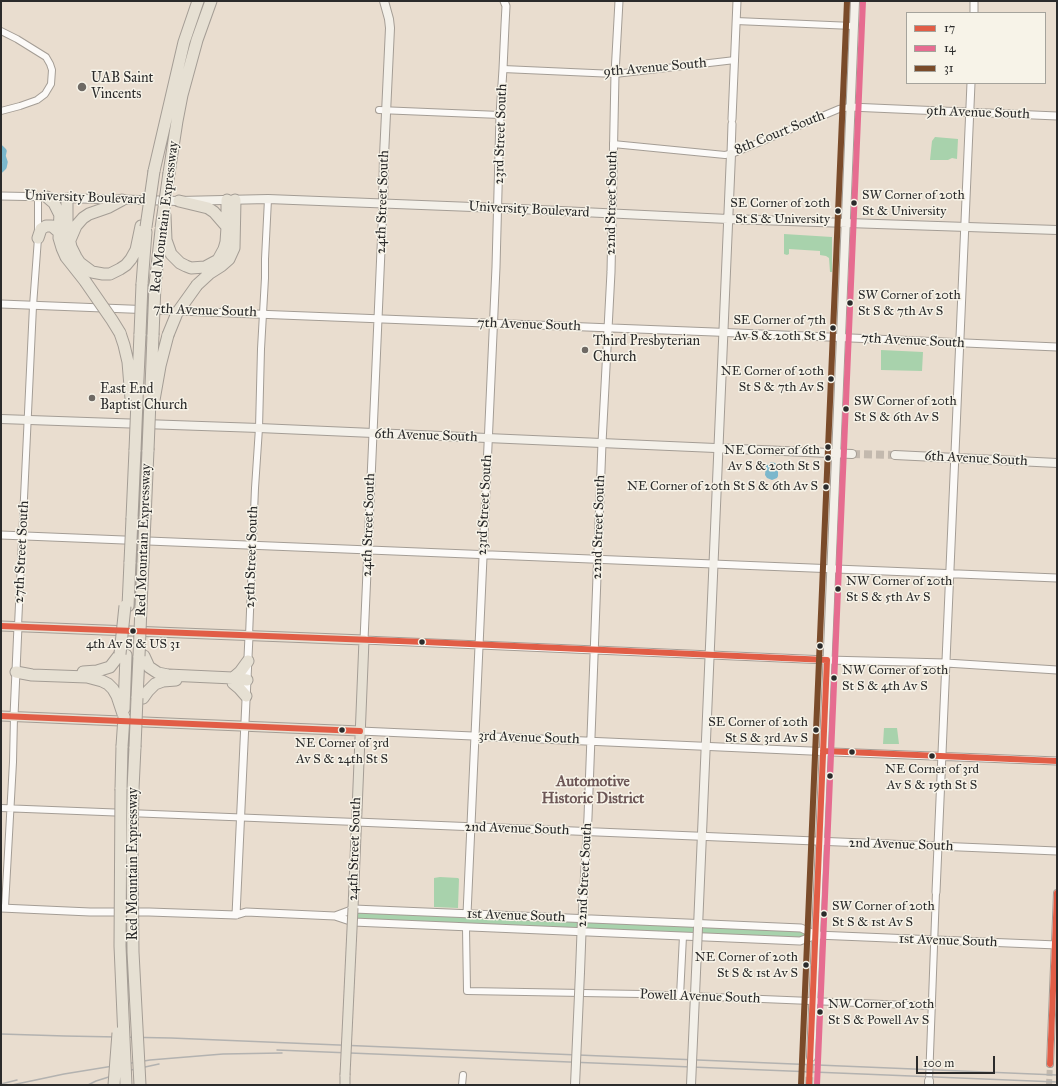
<!DOCTYPE html>
<style>
body{margin:0}
#map{position:relative;width:1058px;height:1086px;overflow:hidden;background:#e9ddcf;font-family:"IM FELL Great Primer",serif}
canvas{display:block}
.frame{position:absolute;inset:0;border:2px solid #2b2b2b;pointer-events:none}
.legend{position:absolute;left:906px;top:12px;width:140px;height:72px;box-sizing:border-box;background:#f7f3e8;border:1px solid #a5a39c;margin:0;padding:5px 7px;list-style:none;font-size:12px;color:#2b2b2b}
.legend li{display:flex;align-items:center;gap:8px;height:20px}
.legend b{width:20px;border:1px solid #a5a39c}
.scale{position:absolute;left:916px;top:1056px;width:79px;height:18px;box-sizing:border-box;border:2px solid #2b2b2b;border-top:0;padding-left:5px;font-size:12px;line-height:14px;white-space:nowrap;color:#2b2b2b;-webkit-text-stroke:3px #f7f3e8;paint-order:stroke}
</style>
<div id="map">
<canvas width="1058" height="1086"></canvas>
<div class="frame"></div>
<ul class="legend">
<li><b style="height:5px;background:#e15d46"></b>17</li>
<li><b style="height:5px;background:#e66c90"></b>14</li>
<li><b style="height:5px;background:#7a4b2a"></b>31</li>
</ul>
<div class="scale">100 m</div>
</div>
<script>
const c = document.querySelector('canvas').getContext('2d');
c.lineJoin = 'round';
function paint(path, color) { c.fillStyle = color; c.fill(path, 'evenodd'); }
const shape = rows => new Path2D(rows.map(r => 'M' + r).join(''));
function strokePath(path, color, width, dash) { c.strokeStyle = color; c.lineWidth = width; c.lineCap = dash ? 'butt' : 'round'; c.setLineDash(dash || []); c.stroke(path); }
function write(font, color, halo, rows, align = 'center') {
  c.font = font + ' "IM FELL Great Primer",serif'; c.lineWidth = 3; c.setLineDash([]); c.textBaseline = 'middle'; c.strokeStyle = halo; c.fillStyle = color; for (const [text, x, y, turn = 0] of rows) {
    c.save(); c.translate(x, y); c.rotate((+turn || 0) * Math.PI / 180); c.textAlign = isNaN(turn) ? turn : align; if (halo) c.strokeText(text, 0, 0); c.fillText(text, 0, 0); c.restore();
  }
}
const green = shape([
 [935,137,958,139,957,159,952,158,948,160,930,160,932,141],
 [784,234,832,237,832,272,830,272,829,258,826,256,820,255,820,251,789,249,789,254,787,255,784,254],
 [881,350,923,352,922,371,881,370],
 [884,728,897,728,899,744,883,744],
 [440,877,458,878,459,879,458,908,434,907,434,878],
 [354,912,800,931,806,935,800,938,354,920,343,916]
]);
const water = shape([
 [771,462,775,463,776,464,776,468,778,468,778,476,777,478,772,480,767,478,765,475,766,465,768,465]
]);
const canal = shape([
 [1,148,4,151,3,156,5,162,4,167,1,170]
]);
const minorTunnel = shape([
 [1049,1085,1050,1064]
]);
const secondaryTunnel = shape([
 [852,454,895,455],
 [809,1085,810,1063]
]);
const minor = shape([
 [736,21,853,26],
 [1,31,17,39,46,57,50,64,52,70,51,84,45,94,37,100,20,106,1,111],
 [503,69,615,74,735,60],
 [379,110,500,115],
 [613,144,725,155,734,153,839,109,850,107],
 [18,626,33,306,38,238,38,197],
 [249,636,255,488,259,428,261,349,265,278,265,259,268,199],
 [1,808,356,822],
 [5,907,13,762,14,716],
 [466,928,467,991,641,994,932,1006],
 [680,996,683,936],
 [1050,1064,1057,893],
 [929,1081,936,892],
 [462,1085,463,1075]
]);
const tertiary = shape([
 [974,13,974,1],
 [850,107,1057,116],
 [732,119,737,1],
 [731,154,732,124],
 [1,196,51,197],
 [383,204,364,640,827,660,946,663,1057,670],
 [1,304,714,332,1057,347],
 [1,535,1057,578],
 [14,716,18,626],
 [360,731,833,752,1057,761],
 [356,822,1057,851],
 [936,892,971,83],
 [1,908,90,912,149,912,236,915,246,912,335,916,353,922,800,941,816,935,1057,945],
 [467,914,496,267,500,115,503,69,505,25,506,6,504,1],
 [236,915,249,636],
 [335,916,354,909,686,923,801,928,816,935],
 [582,919,588,817,602,443,611,272,615,74,619,1]
]);
const secondary = shape([
 [60,198,179,201,268,199,498,208,728,219,1057,230],
 [383,204,384,156,390,28,389,19,384,1],
 [1,419,259,428,852,454],
 [895,455,1057,463],
 [698,927,731,154],
 [580,972,582,919],
 [811,1057,855,1],
 [929,1085,929,1081]
]);
const primary = shape([
 [1,626,364,640,353,908],
 [1,716,360,731],
 [345,1085,345,1075]
]);
const motorway = shape([
 [154,171,184,42,198,1],
 [169,173,177,121,182,95,197,40,211,1],
 [47,197,54,203,60,215],
 [67,199,67,229,71,247,76,257,80,263,92,272,103,274,110,274,120,269,126,265,131,259,136,250,141,226],
 [179,201,208,208,214,212,227,227],
 [60,211,59,238,62,248,66,257,85,281],
 [165,215,166,240,171,254,180,263,186,266,191,268,205,267,218,260,224,249,226,242,227,227,227,200],
 [38,238,41,229,46,226,52,226,60,233],
 [70,240,76,226,83,218,89,214,109,207,122,200],
 [142,284,146,232],
 [155,285,161,230],
 [197,285,210,273,221,266,229,259,234,248,235,200],
 [120,333,124,345,128,362,131,399],
 [151,387,153,335],
 [137,400,140,334],
 [154,400,160,366,168,335],
 [132,518,135,450],
 [145,518,148,450],
 [128,606,130,562],
 [141,607,143,563],
 [144,656,149,667,158,673,168,675,233,678,247,680],
 [16,672,32,675,87,677,102,681,108,684,113,689,117,696,124,717],
 [83,672,97,671,110,667,120,654],
 [233,678,240,672,248,661],
 [233,683,239,688,246,696],
 [137,698,139,656],
 [143,698,148,691,155,684,163,681,176,680],
 [124,709,126,655],
 [121,789,122,746],
 [133,789,135,747]
]);
const rail = shape([
 [1,1034,65,1036,171,1038,1057,1075],
 [277,1050,1057,1082],
 [1,1084,17,1080],
 [12,1085,64,1074,150,1060,223,1054,282,1053],
 [88,1085,96,1081,131,1070,159,1064]
]);
const secondaryBridge = shape([
 [575,1085,580,972],
 [691,1085,698,927]
]);
const primaryBridge = shape([
 [345,1075,353,908]
]);
const motorwayBridge = shape([
 [146,227,154,171],
 [161,228,169,173],
 [85,281,112,320,120,333],
 [140,334,142,284],
 [153,335,155,285],
 [168,335,177,313,197,285],
 [135,450,137,400],
 [148,450,150,400],
 [130,562,132,518],
 [143,563,145,518],
 [120,654,125,606],
 [139,656,141,607],
 [122,746,124,717],
 [135,747,137,698],
 [121,789,120,946,126,1085],
 [133,789,132,846,133,952,140,1085],
 [114,1085,118,1033]
]);
const bus1 = shape([
 [1,626,425,642,827,660,809,1085],
 [1,716,360,731],
 [823,751,1057,761],
 [1050,1064,1057,893]
]);
const bus2 = shape([
 [817,1085,863,1]
]);
const bus3 = shape([
 [801,1085,847,1]
]);
const markers = [
 [82,87,5,"#6e6964"],
 [854,203,3.5,"#2b2b2b"],
 [838,211,3.5,"#2b2b2b"],
 [850,303,3.5,"#2b2b2b"],
 [833,328,3.5,"#2b2b2b"],
 [585,350,4,"#6e6964"],
 [831,379,3.5,"#2b2b2b"],
 [92,398,4,"#6e6964"],
 [846,409,3.5,"#2b2b2b"],
 [828,447,3.5,"#2b2b2b"],
 [828,458,3.5,"#2b2b2b"],
 [826,487,3.5,"#2b2b2b"],
 [838,589,3.5,"#2b2b2b"],
 [133,631,3.5,"#2b2b2b"],
 [422,642,3.5,"#2b2b2b"],
 [820,646,3.5,"#2b2b2b"],
 [834,678,3.5,"#2b2b2b"],
 [342,730,3.5,"#2b2b2b"],
 [816,730,3.5,"#2b2b2b"],
 [852,752,3.5,"#2b2b2b"],
 [932,756,3.5,"#2b2b2b"],
 [830,776,3.5,"#2b2b2b"],
 [824,914,3.5,"#2b2b2b"],
 [806,965,3.5,"#2b2b2b"],
 [820,1012,3.5,"#2b2b2b"]
];
const busNames = [
 ["SW Corner of 20th",862,196],
 ["St & University",862,212],
 ["SE Corner of 20th",830,204,"right"],
 ["St S & University",830,220,"right"],
 ["SW Corner of 20th",858,296],
 ["St S & 7th Av S",858,312],
 ["SE Corner of 7th",826,321,"right"],
 ["Av S & 20th St S",826,337,"right"],
 ["NE Corner of 20th",824,372,"right"],
 ["St S & 7th Av S",824,388,"right"],
 ["SW Corner of 20th",854,402],
 ["St S & 6th Av S",854,418],
 ["NE Corner of 6th",820,451,"right"],
 ["Av S & 20th St S",820,467,"right"],
 ["NE Corner of 20th St S & 6th Av S",818,487,"right"],
 ["NW Corner of 20th",846,582],
 ["St S & 5th Av S",846,598],
 ["4th Av S & US 31",133,645,"center"],
 ["NW Corner of 20th",842,671],
 ["St S & 4th Av S",842,687],
 ["SE Corner of 20th",808,723,"right"],
 ["St S & 3rd Av S",808,739,"right"],
 ["NE Corner of 3rd",342,744,"center"],
 ["Av S & 24th St S",342,760,"center"],
 ["NE Corner of 3rd",932,770,"center"],
 ["Av S & 19th St S",932,786,"center"],
 ["SW Corner of 20th",832,907],
 ["St S & 1st Av S",832,923],
 ["NE Corner of 20th",798,958,"right"],
 ["St S & 1st Av S",798,974,"right"],
 ["NW Corner of 20th",828,1005],
 ["St S & Powell Av S",828,1021]
];
const streetNames = [
 ["9th Avenue South",655,68,-5],
 ["9th Avenue South",978,113,2],
 ["8th Court South",780,133,-22],
 ["23rd Street South",501,134,-88],
 ["University Boulevard",85,198,2],
 ["24th Street South",383,202,-88],
 ["22nd Street South",612,203,-89],
 ["University Boulevard",529,210,3],
 ["Red Mountain Expressway",165,217,-83],
 ["7th Avenue South",205,311,2],
 ["7th Avenue South",529,325,2],
 ["7th Avenue South",913,341,3],
 ["6th Avenue South",426,436,2],
 ["6th Avenue South",976,459,3],
 ["23rd Street South",485,505,-87],
 ["24th Street South",369,525,-88],
 ["22nd Street South",599,527,-88],
 ["Red Mountain Expressway",144,540,-88],
 ["27th Street South",22,552,-87],
 ["25th Street South",252,557,-88],
 ["3rd Avenue South",529,738,2],
 ["2nd Avenue South",517,829,2],
 ["2nd Avenue South",901,845,2],
 ["24th Street South",355,849,-88],
 ["Red Mountain Expressway",134,864,-90],
 ["22nd Street South",585,875,-87],
 ["1st Avenue South",516,916,2],
 ["1st Avenue South",948,941,2],
 ["Powell Avenue South",700,997,2]
];
const poiNames = [
 ["UAB Saint",91,79],
 ["Vincents",91,95],
 ["Third Presbyterian",593,342],
 ["Church",593,358],
 ["East End",100,390],
 ["Baptist Church",100,406]
];
const neighbourhoodNames = [
 ["Automotive",593,782],
 ["Historic District",593,799]
];
paint(green, '#a8d2ac');
paint(water, '#7bb7cc');
strokePath(canal, '#7bb7cc', 5.5);
strokePath(minorTunnel, '#c3b9ae', 6, [6, 3]);
strokePath(secondaryTunnel, '#c3b9ae', 8, [8, 4]);
strokePath(minor, '#a49d95', 8);
strokePath(tertiary, '#a49d95', 9);
strokePath(secondary, '#a49d95', 10);
strokePath(primary, '#a49d95', 11);
strokePath(motorway, '#a49d95', 13);
strokePath(minor, '#fcfaf8', 6);
strokePath(tertiary, '#fcfaf8', 7);
strokePath(secondary, '#f3f0e9', 8);
strokePath(primary, '#e6e0d3', 9);
strokePath(motorway, '#e6e0d3', 11);
strokePath(rail, '#b3b2b0', 1.5);
strokePath(secondaryBridge, '#a49d95', 10, []);
strokePath(primaryBridge, '#a49d95', 11, []);
strokePath(motorwayBridge, '#a49d95', 13, []);
strokePath(secondaryBridge, '#f3f0e9', 8);
strokePath(primaryBridge, '#e6e0d3', 9);
strokePath(motorwayBridge, '#e6e0d3', 11);
strokePath(bus1, '#e15d46', 6);
strokePath(bus2, '#e66c90', 6);
strokePath(bus3, '#7a4b2a', 6);
for (const [x, y, r, color] of markers) { const dot = new Path2D(); dot.arc(x, y, r, 0, 2 * Math.PI); c.fillStyle = color; c.fill(dot); strokePath(dot, '#f7f3e8', 1.5); }
write('13px', '#2b2b2b', '#f7f3e8', busNames, 'left');
write('14px', '#2b2b2b', '#f7f3e8', streetNames);
write('14px', '#2b2b2b', '#f7f3e8', poiNames, 'left');
write('bold 15px', '#6c5656', '#f7f3e8', neighbourhoodNames);
</script>
